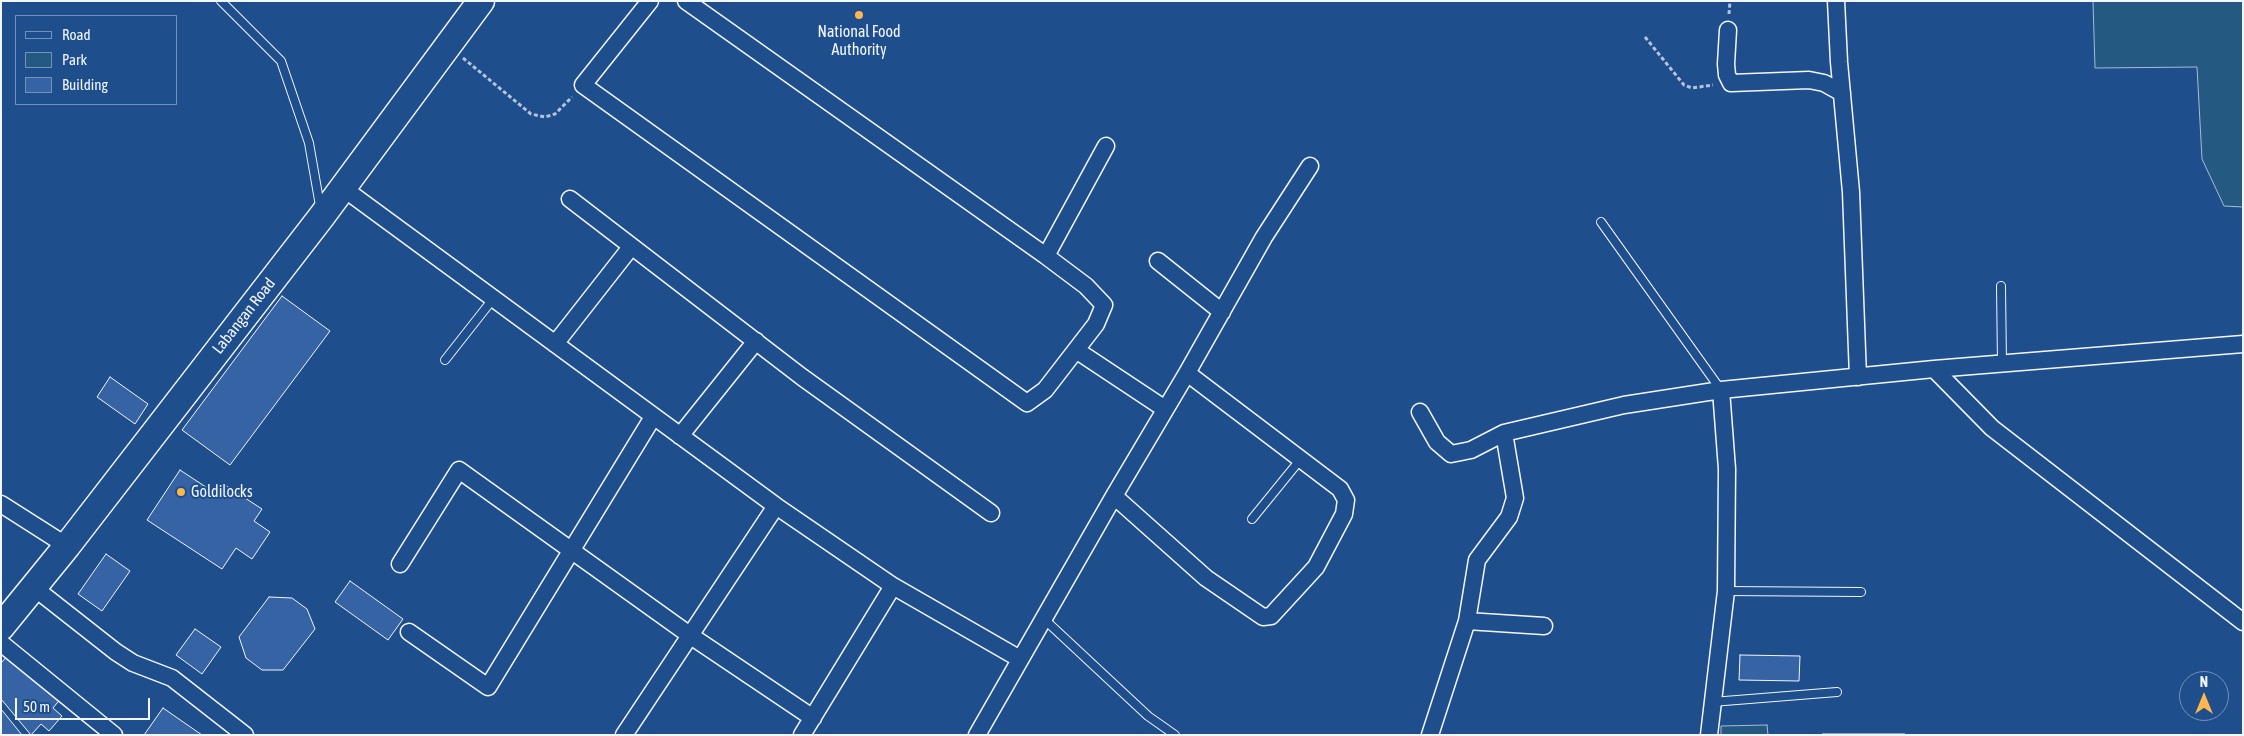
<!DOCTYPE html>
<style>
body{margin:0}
#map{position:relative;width:2244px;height:736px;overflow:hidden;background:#1f4e8c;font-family:"Asap Condensed",sans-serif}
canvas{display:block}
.frame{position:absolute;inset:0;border:2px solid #f2f6ff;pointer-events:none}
.legend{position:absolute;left:15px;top:15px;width:162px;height:90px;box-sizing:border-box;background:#1f4e8c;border:1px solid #7391ba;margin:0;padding:6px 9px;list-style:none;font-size:15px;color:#f2f6ff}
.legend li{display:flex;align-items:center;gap:10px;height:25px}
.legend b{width:25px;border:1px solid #7391ba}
.north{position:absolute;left:2179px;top:671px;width:50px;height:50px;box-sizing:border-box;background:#1f4e8c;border:1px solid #7391ba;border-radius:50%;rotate:0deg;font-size:14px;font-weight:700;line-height:20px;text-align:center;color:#f2f6ff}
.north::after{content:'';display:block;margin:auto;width:18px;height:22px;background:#ffb74d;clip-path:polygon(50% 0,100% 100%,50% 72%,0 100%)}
.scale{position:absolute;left:15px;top:698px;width:135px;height:22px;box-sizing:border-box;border:2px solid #f2f6ff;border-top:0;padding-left:6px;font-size:15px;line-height:18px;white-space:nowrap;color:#f2f6ff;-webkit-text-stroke:4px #1f4e8c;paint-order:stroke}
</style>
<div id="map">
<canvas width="2244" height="736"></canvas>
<div class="frame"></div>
<ul class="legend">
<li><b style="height:6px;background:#1f4e8c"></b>Road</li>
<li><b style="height:14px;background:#245a82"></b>Park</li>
<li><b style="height:14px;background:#3563a3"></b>Building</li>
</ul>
<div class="north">N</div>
<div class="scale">50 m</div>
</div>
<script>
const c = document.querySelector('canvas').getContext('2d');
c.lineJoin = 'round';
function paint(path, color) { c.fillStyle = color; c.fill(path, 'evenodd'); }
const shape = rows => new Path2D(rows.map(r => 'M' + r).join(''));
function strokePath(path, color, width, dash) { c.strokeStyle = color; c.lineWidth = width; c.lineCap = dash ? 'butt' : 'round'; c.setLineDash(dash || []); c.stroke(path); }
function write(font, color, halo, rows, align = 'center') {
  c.font = font + ' "Asap Condensed",sans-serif'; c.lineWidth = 4; c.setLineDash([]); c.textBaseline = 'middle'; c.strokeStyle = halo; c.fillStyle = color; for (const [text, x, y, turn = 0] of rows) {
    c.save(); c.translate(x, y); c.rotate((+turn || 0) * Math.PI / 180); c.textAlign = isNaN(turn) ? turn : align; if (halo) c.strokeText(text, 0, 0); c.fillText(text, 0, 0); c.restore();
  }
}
const green = shape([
 [2093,1,2243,1,2243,207,2224,206,2202,159,2197,67,2095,68,2093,1],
 [1767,725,1768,735,1721,735,1721,726,1767,725]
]);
const building = shape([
 [282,296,330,331,230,465,182,430,282,296],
 [110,377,148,404,135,424,97,397,110,377],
 [180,470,218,495,225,485,262,509,254,521,270,532,252,559,236,548,222,569,147,520,180,470],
 [106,554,130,571,102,611,78,594,106,554],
 [350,581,403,619,388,640,335,602,350,581],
 [269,597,292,598,307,609,315,629,283,670,262,670,246,658,239,637,269,597],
 [195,629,221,647,202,674,176,655,195,629],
 [9,654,62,697,53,708,62,716,49,731,41,724,31,735,1,699,1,663,9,654],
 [1740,655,1800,656,1799,681,1739,680,1740,655],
 [163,708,202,735,144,735,163,708],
 [1,709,22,735,1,735,1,709],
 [1823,734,1905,734,1905,735,1823,735,1823,734]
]);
const path = shape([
 [1729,14,1730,1],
 [1645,37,1684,85,1692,88,1713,85],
 [463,58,531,114,545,117,555,114,572,97]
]);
const service = shape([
 [221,1,281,61,309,143,320,206],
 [1601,222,1721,390],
 [2001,286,2002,364],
 [445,360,493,299],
 [1252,519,1300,460],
 [1726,591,1861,592],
 [1044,619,1148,716,1175,735],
 [1712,702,1837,692]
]);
const minor = shape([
 [650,1,583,85,1027,403,1045,390,1096,324,1104,305,1086,286,1046,256,686,1],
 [1836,1,1839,62,1851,192,1858,377],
 [1728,30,1726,64,1727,75,1731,83,1809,80,1824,83,1842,93],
 [343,188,776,506,893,586,1020,659],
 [570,199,802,377,991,513],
 [1046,256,1106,146],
 [1158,261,1222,312],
 [555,344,631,247],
 [1076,350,1165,409],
 [1934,369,1992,428,2243,622],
 [1420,412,1437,442,1451,454,1471,450,1504,433],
 [680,436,756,341],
 [1114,496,1206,578,1263,617,1271,616,1316,567,1344,514,1346,500,1340,489,1187,373],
 [1,504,67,546],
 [400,564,459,470,691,636,813,718],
 [32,586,116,652,133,663,172,678,245,735],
 [1467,621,1544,626],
 [409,632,488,687,653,417],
 [1,643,114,735],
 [624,735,776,506],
 [802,735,893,586],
 [977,735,1114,496,1187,373,1264,237,1310,166],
 [1430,735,1467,621,1477,560,1509,517,1515,498,1504,433,1624,405,1721,390,1934,369,2243,344],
 [1709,735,1726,591,1727,469,1721,390]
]);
const primary = shape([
 [1,627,67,546,322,216,481,1]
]);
const markers = [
 [859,15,5,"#ffb74d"],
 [181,492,5,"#ffb74d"]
];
const poiNames = [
 ["National Food",859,32],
 ["Authority",859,50],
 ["Goldilocks",191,492,"left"]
];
const streetNames = [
 ["Labangan Road",244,316,-52]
];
paint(green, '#245a82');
strokePath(green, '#a8bbd7', 1);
paint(building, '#3563a3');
strokePath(building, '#f2f6ff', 1);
strokePath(service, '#f2f6ff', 10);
strokePath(minor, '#f2f6ff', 19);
strokePath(primary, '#f2f6ff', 29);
strokePath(path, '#b3c4dc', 3, [4, 2.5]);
strokePath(service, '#1f4e8c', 8);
strokePath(minor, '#1f4e8c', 16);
strokePath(primary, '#1f4e8c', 26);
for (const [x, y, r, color] of markers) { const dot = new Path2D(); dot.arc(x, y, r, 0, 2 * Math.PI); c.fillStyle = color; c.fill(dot); strokePath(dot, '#1f4e8c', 2); }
write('16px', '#f2f6ff', '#1f4e8c', poiNames);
write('16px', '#f2f6ff', '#1f4e8c', streetNames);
</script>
